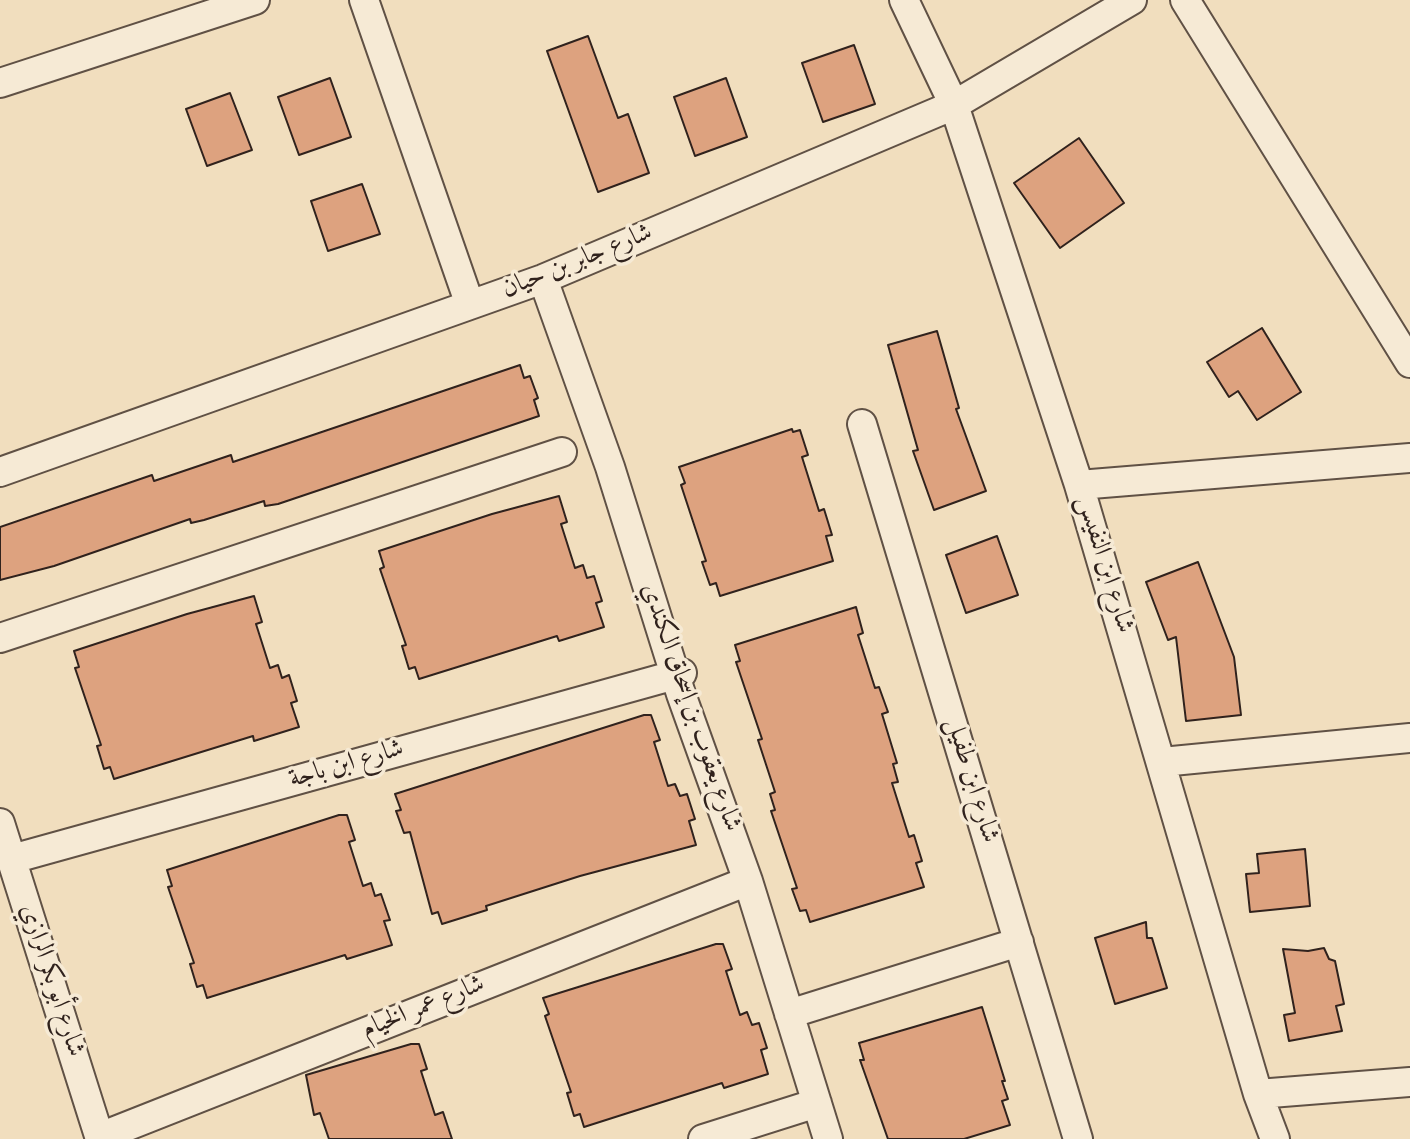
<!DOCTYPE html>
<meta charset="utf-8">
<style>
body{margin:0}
canvas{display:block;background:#f1debe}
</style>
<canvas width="1410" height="1139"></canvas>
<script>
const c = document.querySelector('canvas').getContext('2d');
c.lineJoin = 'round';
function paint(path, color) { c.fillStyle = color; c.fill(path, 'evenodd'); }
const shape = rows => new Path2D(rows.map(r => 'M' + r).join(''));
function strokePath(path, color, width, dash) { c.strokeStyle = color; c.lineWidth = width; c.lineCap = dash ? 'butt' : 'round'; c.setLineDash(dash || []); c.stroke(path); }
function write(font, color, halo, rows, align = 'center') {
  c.font = font + ' "Sorts Mill Goudy",Amiri,serif'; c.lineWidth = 7; c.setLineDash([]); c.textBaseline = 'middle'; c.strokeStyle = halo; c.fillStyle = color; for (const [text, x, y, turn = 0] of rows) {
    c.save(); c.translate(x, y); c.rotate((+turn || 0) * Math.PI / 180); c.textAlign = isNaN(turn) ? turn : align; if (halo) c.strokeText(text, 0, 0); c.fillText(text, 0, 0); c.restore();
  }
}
const building = shape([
 [588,36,618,118,628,114,649,173,598,192,547,51,588,36],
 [854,45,875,104,823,122,802,63,854,45],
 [330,78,351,137,299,155,278,97,330,78],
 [726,78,747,137,695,156,674,97,726,78],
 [230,93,252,150,207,166,186,109,230,93],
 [1079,138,1124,203,1060,248,1014,183,1079,138],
 [362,184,380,234,328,251,311,201,362,184],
 [1262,328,1301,392,1257,420,1238,391,1229,397,1207,362,1262,328],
 [937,331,959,408,956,409,986,491,934,510,913,451,918,450,888,345,937,331],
 [520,365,524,378,530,376,538,398,534,400,539,416,278,504,265,506,264,501,204,520,191,523,190,519,54,566,0,580,0,527,152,475,154,481,231,455,233,462,520,365],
 [792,429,793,432,800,430,808,455,802,457,819,511,824,509,832,535,826,536,833,561,720,596,716,583,710,585,702,562,706,561,681,485,685,483,679,467,792,429],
 [559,496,567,522,561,524,575,568,583,565,587,578,594,576,602,601,596,603,604,627,559,641,557,636,419,679,415,667,409,669,402,646,406,645,380,569,384,567,379,551,492,514,559,496],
 [997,536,1018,595,966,613,946,555,997,536],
 [1198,562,1234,657,1241,715,1186,721,1176,637,1168,640,1146,582,1198,562],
 [254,596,262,622,256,624,270,668,278,665,282,678,289,675,297,701,291,703,299,727,254,741,253,736,114,779,110,767,104,769,97,746,101,745,75,668,79,667,74,651,187,614,254,596],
 [856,607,863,633,858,635,875,688,879,687,888,712,882,714,897,763,893,764,898,782,892,783,909,837,914,835,922,861,916,863,924,887,810,922,806,910,800,911,792,889,797,888,771,811,775,810,770,794,775,792,758,740,762,739,736,662,740,661,735,645,856,607],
 [644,715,651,715,660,740,654,742,668,786,675,784,680,796,687,794,695,819,689,821,696,845,580,876,486,906,487,910,442,924,438,912,432,914,410,832,404,833,396,811,401,810,395,794,644,715],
 [339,815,347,815,355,840,349,842,363,886,371,883,375,896,381,894,390,920,384,921,392,945,347,959,345,955,207,998,203,985,197,987,190,964,194,963,168,887,172,886,167,870,339,815],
 [1305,849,1310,906,1250,912,1246,874,1259,873,1257,854,1305,849],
 [1146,922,1147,938,1152,938,1167,988,1115,1004,1095,938,1146,922],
 [716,944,723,944,732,969,726,971,740,1015,747,1012,752,1025,759,1023,767,1048,761,1050,768,1074,724,1088,722,1083,584,1127,580,1114,574,1116,567,1093,571,1092,545,1016,549,1014,543,998,716,944],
 [1324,948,1329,959,1335,961,1344,1004,1336,1006,1342,1031,1289,1041,1284,1015,1295,1013,1283,949,1308,951,1324,948],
 [982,1007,1005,1081,1002,1081,1008,1099,1002,1101,1010,1125,964,1139,888,1139,860,1060,864,1060,859,1043,982,1007],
 [411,1044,419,1044,427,1069,421,1071,435,1115,443,1112,452,1139,329,1139,320,1113,314,1115,306,1075,411,1044]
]);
const street = shape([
 [364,0,470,305],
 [904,0,954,105,1079,485,1258,1094,1275,1139],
 [1185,0,1410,363],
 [0,83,255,0],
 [543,279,610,467,681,694,748,881,828,1139],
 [862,424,1078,1139],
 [0,472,543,279,954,105,1132,0],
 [1079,485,1410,458],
 [0,638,562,452],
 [1162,762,1410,738],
 [0,823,100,1139],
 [12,859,682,673],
 [789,1014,1019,942],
 [1258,1094,1410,1082],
 [100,1137,748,881],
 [703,1139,817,1103]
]);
const streetNames = [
 ["شارع جابر بن حيان",578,263,-22],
 ["شارع ابن النفيس",1103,565,73],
 ["شارع يعقوب بن إسحاق الكندي",689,708,71],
 ["شارع ابن باجة",347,766,-16],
 ["شارع ابن طفيل",970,781,73],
 ["شارع أبو بكر الرازي",50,981,72],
 ["شارع عمر الخيام",424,1009,-22]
];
paint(building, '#dda27f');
strokePath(building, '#30221d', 2);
strokePath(street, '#605145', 32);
strokePath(street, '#f6ead5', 28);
write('26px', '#30221d', '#f6ead5', streetNames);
</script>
